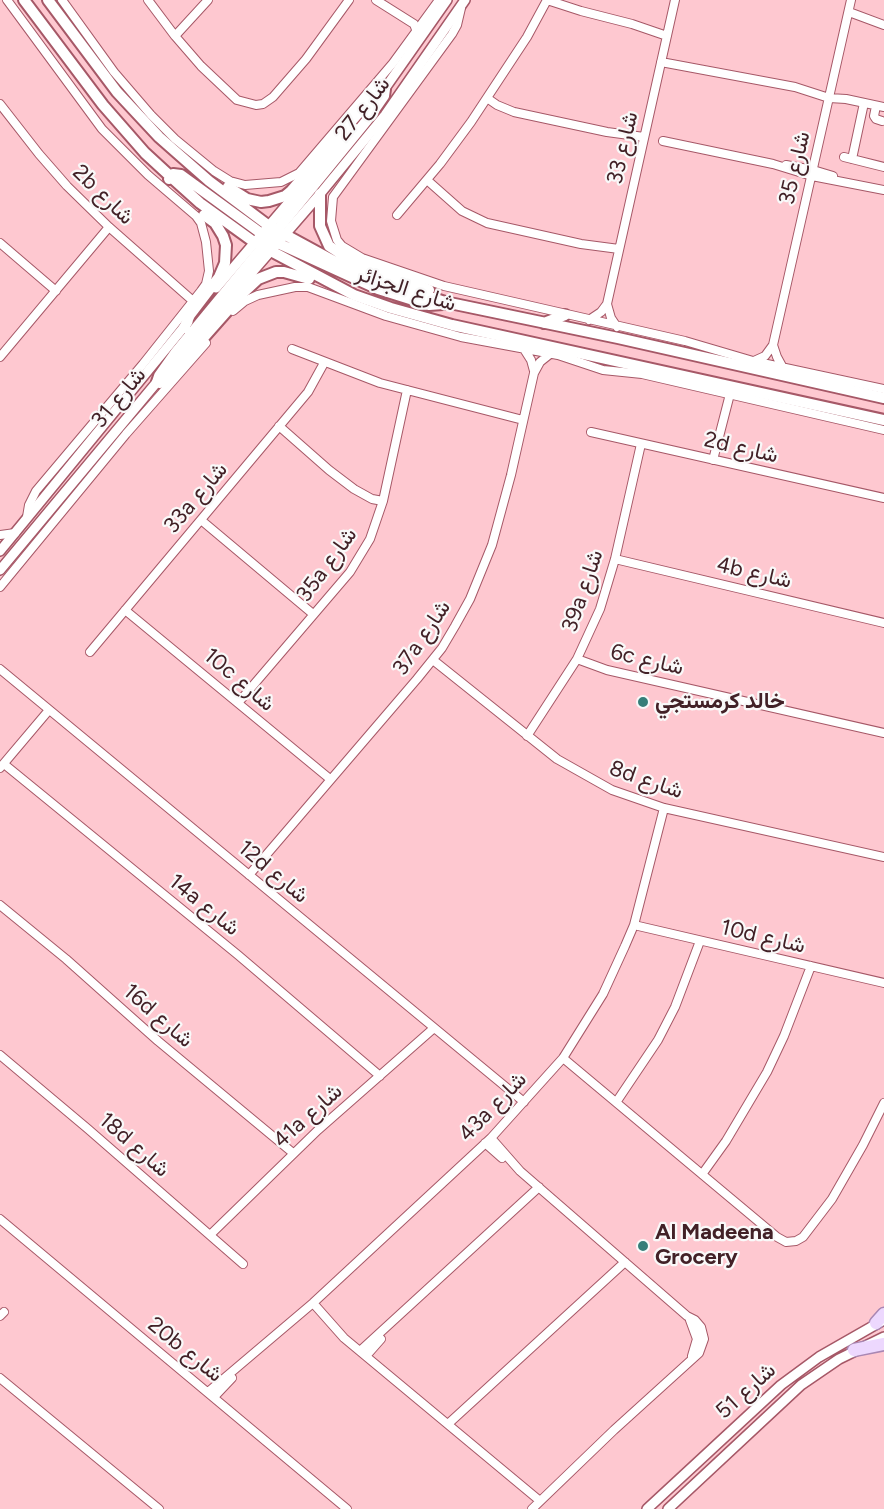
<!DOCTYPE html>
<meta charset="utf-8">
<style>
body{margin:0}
canvas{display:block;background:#fec8d0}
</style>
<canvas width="884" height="1509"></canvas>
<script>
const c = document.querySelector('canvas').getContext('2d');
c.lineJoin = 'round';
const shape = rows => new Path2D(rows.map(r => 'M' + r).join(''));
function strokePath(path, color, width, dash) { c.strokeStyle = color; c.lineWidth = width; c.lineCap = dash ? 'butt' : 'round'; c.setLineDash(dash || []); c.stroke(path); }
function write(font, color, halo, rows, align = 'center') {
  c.font = font + ' Figtree,Vazirmatn,sans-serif'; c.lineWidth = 4.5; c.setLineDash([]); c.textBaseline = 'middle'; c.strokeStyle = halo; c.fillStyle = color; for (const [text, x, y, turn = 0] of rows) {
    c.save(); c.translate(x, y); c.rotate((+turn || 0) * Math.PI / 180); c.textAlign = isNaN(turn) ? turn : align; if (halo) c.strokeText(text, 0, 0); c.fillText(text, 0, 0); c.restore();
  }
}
const minor = shape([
 [7,0,102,129,148,175,196,216,201,223,206,242,209,271,206,284,201,291,143,364,36,491,29,505,27,517],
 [62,0,114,72,151,115,175,139,214,171,230,181,245,185,281,182,299,173,393,63,439,0],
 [148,0,175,36,201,66,237,100,256,105,263,104,273,97,306,59,349,0],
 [376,0,414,24,417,32],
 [461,8,457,25,452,34,333,197,331,221,337,240,342,246,362,258,444,286,685,341,753,361,884,389],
 [849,12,884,25],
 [175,36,208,0],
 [661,62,795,87,829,98,846,99,884,107],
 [487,98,497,105,514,112,607,132,644,137],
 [0,104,39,154,67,186,109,227,193,301],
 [876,106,874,116,876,119,882,121],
 [663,141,773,164,812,176,884,190],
 [844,157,884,167],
 [852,159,864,103],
 [786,165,813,170,833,176],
 [427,180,462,211,487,223,581,244,619,249],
 [397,215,440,164,471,122,527,37,547,0,581,11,632,24,667,36],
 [0,243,56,291],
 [607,304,611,318,617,327],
 [233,311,245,301,258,295,295,287,308,287,386,316,461,337,558,355,603,370,642,374,884,430],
 [589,320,601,312,607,304,675,0],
 [773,345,777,357,783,368],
 [292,349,380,383,523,420],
 [524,349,531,360,534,371],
 [0,357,109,227],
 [754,361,765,356,773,345,851,0],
 [279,426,329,470,354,489,372,499,383,501],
 [591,432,884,498],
 [713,460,730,394],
 [201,520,313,614],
 [0,535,15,533],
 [615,559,884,623],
 [0,587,126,434,206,343],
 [125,610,330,779],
 [90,652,308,392,324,363],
 [577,659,607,670,884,733],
 [433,660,557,759,612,790,664,808,884,857],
 [0,669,524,1102],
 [238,703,350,572,370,539,383,501,407,390],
 [527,736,577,659,600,609,615,559,641,444],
 [4,764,238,955,380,1076],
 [0,768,49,710],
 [249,875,417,679,442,648,455,626,470,599,492,545,511,475,534,373,540,362,550,354],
 [0,905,66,959,158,1041,293,1153],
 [634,925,884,983],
 [0,1055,88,1129,243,1264],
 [563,1058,777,1237,786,1242,796,1241,803,1237,832,1199,863,1145,884,1103],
 [617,1101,658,1040,675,1007,700,941],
 [491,1138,520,1171,687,1316,695,1320,701,1327,704,1339,699,1353,614,1430,532,1509],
 [485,1143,502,1158],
 [703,1173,726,1141,767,1072,784,1036,811,966],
 [0,1219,347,1509],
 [210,1235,318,1130,434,1028],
 [313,1303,344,1338,540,1501],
 [0,1316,4,1312],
 [690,1320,697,1339,692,1356],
 [360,1351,539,1187],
 [366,1356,381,1339],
 [0,1378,159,1509],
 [208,1392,313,1303,491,1138,563,1058,603,994,625,946,634,925,664,808],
 [214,1397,232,1378],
 [448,1424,625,1262]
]);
const tertiary = shape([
 [381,94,447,0],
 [216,288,353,127],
 [0,551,188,322],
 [0,570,157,382,320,194,385,115,465,0],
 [647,1509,781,1385,819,1357,882,1321],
 [668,1509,801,1385,839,1359,884,1337]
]);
const secondary = shape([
 [24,0,103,105,145,153,170,176,200,203,254,242,354,295,391,308,452,325,884,420],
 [48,0,117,92,159,137,209,181,269,226,339,264,381,281,445,302,618,338,884,398],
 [169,179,173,174,181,175,262,234,272,237],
 [228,187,247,199,261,202,269,201,285,196,291,191,369,101,380,91,385,89],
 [320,194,320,226,329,246,346,257,429,290],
 [274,234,368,119,384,96,385,89],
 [254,242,262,239,271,240,378,289,429,305,443,304],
 [544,323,565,315],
 [184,328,190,315,219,277,225,263,226,245,223,236,215,223,204,215],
 [157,382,160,383,167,379,244,292,258,279,276,272,284,272,309,279],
 [157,382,159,376,176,352,265,244]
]);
const primary = shape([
 [876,1323,884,1314],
 [854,1350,884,1344]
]);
const markers = [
 [643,702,6,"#367e79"],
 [643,1246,6,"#367e79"]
];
const streetNames = [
 ["شارع 27",363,109,-52],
 ["شارع 33",623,148,-77],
 ["شارع 35",795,168,-77],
 ["2b شارع",103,195,44],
 ["شارع الجزائر",406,289,18],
 ["شارع 31",119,398,-50],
 ["2d شارع",741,448,13],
 ["33a شارع",196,498,-50],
 ["35a شارع",327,565,-54],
 ["4b شارع",754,573,13],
 ["39a شارع",583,591,-71],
 ["37a شارع",422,638,-56],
 ["6c شارع",647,660,13],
 ["10c شارع",239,680,40],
 ["8d شارع",646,780,19],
 ["12d شارع",273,872,40],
 ["14a شارع",204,905,39],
 ["10d شارع",763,937,13],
 ["16d شارع",158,1016,41],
 ["43a شارع",493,1107,-46],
 ["41a شارع",308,1116,-42],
 ["18d شارع",134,1145,41],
 ["20b شارع",185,1350,39],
 ["شارع 51",746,1391,-42]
];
const poiNames = [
 ["خالد كرمستجي",655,702],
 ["Al Madeena",655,1233],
 ["Grocery",655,1258]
];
strokePath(minor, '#a65867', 10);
strokePath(tertiary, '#a65867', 12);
strokePath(secondary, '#a65867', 14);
strokePath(primary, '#a987b3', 15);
strokePath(minor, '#fff', 8);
strokePath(tertiary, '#fff', 9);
strokePath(secondary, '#fff', 10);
strokePath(primary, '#edd8fe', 12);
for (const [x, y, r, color] of markers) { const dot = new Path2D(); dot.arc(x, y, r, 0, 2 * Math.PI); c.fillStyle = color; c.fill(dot); strokePath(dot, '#f9f9f9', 2); }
write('22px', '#422127', '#f9f9f9', streetNames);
write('bold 22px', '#422127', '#f9f9f9', poiNames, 'left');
</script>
